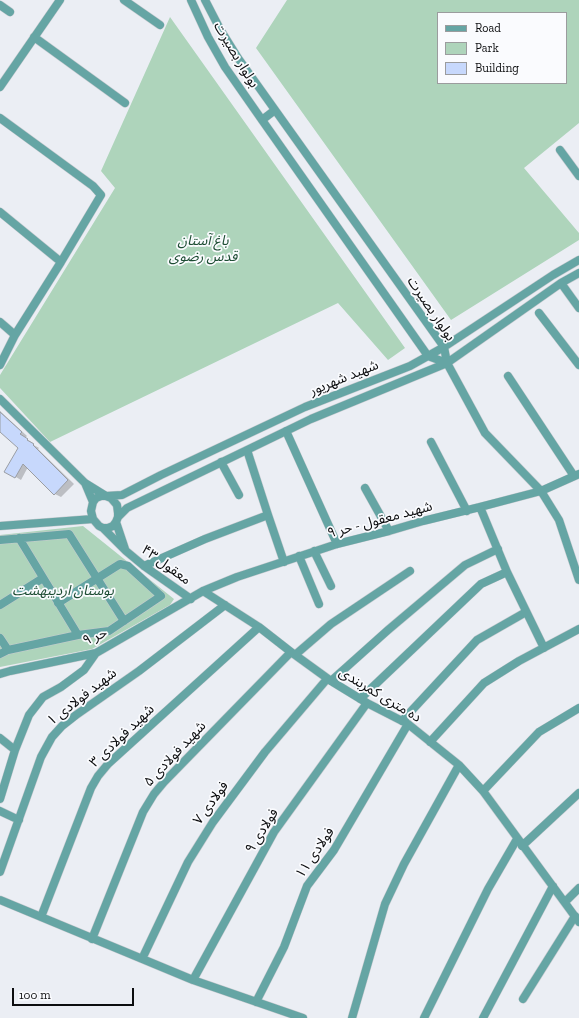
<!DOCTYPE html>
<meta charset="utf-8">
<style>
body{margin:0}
#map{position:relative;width:579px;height:1018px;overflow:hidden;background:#ebeef4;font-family:"Zilla Slab",serif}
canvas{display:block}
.legend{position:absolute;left:437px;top:12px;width:130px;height:72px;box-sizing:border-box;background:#fafbfe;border:1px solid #9b9c9e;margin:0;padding:5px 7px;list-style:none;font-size:12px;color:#0c0d0f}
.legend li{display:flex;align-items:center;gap:8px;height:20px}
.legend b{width:20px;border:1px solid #9b9c9e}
.scale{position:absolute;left:12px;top:988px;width:122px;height:18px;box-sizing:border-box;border:2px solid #0c0d0f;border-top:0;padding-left:5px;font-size:12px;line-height:14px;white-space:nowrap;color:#0c0d0f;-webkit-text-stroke:3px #fafbfe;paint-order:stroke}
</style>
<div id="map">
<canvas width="579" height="1018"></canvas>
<ul class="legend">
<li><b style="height:5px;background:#65a5a4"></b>Road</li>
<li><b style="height:11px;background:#aed4bb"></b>Park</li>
<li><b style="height:11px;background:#c7d8fc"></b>Building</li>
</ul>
<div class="scale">100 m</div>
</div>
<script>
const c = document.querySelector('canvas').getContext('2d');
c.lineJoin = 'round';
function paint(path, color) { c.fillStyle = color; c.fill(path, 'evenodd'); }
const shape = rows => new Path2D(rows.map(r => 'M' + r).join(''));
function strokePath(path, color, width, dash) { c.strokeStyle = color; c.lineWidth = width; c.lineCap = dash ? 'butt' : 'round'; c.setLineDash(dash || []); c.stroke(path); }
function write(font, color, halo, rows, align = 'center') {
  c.font = font + ' "Zilla Slab","Noto Sans Arabic",serif'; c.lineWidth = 3.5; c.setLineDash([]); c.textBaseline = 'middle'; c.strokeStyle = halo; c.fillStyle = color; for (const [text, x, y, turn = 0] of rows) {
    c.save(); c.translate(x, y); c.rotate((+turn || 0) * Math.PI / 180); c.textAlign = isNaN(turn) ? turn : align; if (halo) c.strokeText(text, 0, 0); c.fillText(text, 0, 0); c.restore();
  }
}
const green = shape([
 [287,0,579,0,579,123,524,168,579,233,579,240,451,320,256,48],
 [438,13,566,13,566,83,438,83],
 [170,17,405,348,388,360,338,303,50,442,0,388,0,375,115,188,101,171],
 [83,526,174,599,170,605,92,649,0,667,0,535]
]);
const shadow = shape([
 [0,411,27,436,25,438,33,443,32,444,39,448,38,449,74,484,61,497,55,494,28,467,21,480,6,471,19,448,0,430]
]);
const building = shape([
 [0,412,22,432,20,434,28,439,27,440,34,444,33,445,68,480,54,495,23,464,15,478,4,472,18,448,0,432,0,412]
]);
const minor = shape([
 [124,0,160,25],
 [191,0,208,37,225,67,262,120,428,356,447,363],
 [205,0,220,29,238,58,444,347,447,363,485,433,541,491,559,520,579,580],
 [0,5,10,12],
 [34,37,125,103],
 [0,87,60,0],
 [0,118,93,186,101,195,61,262,15,335,0,365],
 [262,120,275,110],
 [560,150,579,176],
 [0,212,61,262],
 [561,283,579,308],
 [539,313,579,365],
 [0,322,15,335],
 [508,376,574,476],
 [0,399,85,483,106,496,122,495,161,475,305,407,410,366,444,347,553,275,579,260],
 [286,431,337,544],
 [431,442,467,511],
 [247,450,268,515,284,562],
 [221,462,239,495],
 [85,483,93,502],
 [365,488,389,531],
 [101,496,106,496,111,498,117,505,118,513,118,517,116,522,113,526,108,528,103,528,99,526,93,519,91,511,93,502,96,498,101,496],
 [480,507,507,572,544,648],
 [118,517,127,508,311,419,447,363,561,283,579,273],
 [116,522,125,549],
 [0,526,93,519],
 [103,528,126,551,144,566,191,599],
 [19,538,78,635],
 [0,540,69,534,124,621],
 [314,551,331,586],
 [299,556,319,604],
 [144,566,205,539,268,515],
 [203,591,259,627,291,652,331,681,367,703,408,724,459,765,483,791,579,922],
 [0,605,43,578],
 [0,638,8,650],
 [0,654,8,650,78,635,109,631,161,596,128,566,120,564,58,603],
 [295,655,331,624,410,571],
 [0,674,10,671,96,653,203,591,237,577,337,544,389,531,423,521,480,507,541,491,579,474],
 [331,681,388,630,465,565,498,549],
 [360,699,481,584,507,572],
 [402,721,477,640,526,612],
 [0,738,15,750],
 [430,742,484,683,519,661,579,629],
 [483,791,539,732,579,708],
 [0,799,15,750,29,715,43,697,61,687,84,670,96,653],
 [0,811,19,820],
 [522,846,579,793],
 [0,872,41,757,52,737,62,726,76,715,139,671,225,605],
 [0,900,193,980,303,1018],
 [565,902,579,888],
 [41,917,91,788,98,776,108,764,259,627],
 [92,939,143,812,154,794,164,782,291,652],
 [142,959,188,862,213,822,265,752,327,679],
 [193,980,274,832,367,703],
 [523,999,575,916],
 [256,1002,284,947,307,886,334,850,408,724],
 [352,1018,385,904,404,864,459,765],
 [424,1018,488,889,517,839],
 [483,1018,553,886]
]);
const streetNames = [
 ["بولوار بصیرت",236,55,59],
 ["بولوار بصیرت",431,309,56],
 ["شهید شهریور",344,378,-22],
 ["شهید معقول - حر ۹",380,520,-15],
 ["معقول ۴۳",166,565,36],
 ["حر ۹",95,637,-23],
 ["ده متری کمربندی",380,695,31],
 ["شهید فولادی ۱",82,697,-38],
 ["شهید فولادی ۳",122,736,-44],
 ["شهید فولادی ۵",175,754,-47],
 ["فولادی ۷",211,803,-54],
 ["فولادی ۹",262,831,-58],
 ["فولادی ۱۱",315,853,-56]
];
const parkNames = [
 ["باغ آستان",203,241],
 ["قدس رضوی",203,257],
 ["بوستان اردیبهشت",63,591]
];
paint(green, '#aed4bb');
paint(shadow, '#0003');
paint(building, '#c7d8fc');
strokePath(building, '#9a9da3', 1);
strokePath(minor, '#c7cacf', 9);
strokePath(minor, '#65a5a4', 8);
write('14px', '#0c0d0f', '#fafbfe', streetNames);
write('italic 14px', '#1c4c32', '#fafbfe', parkNames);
</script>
